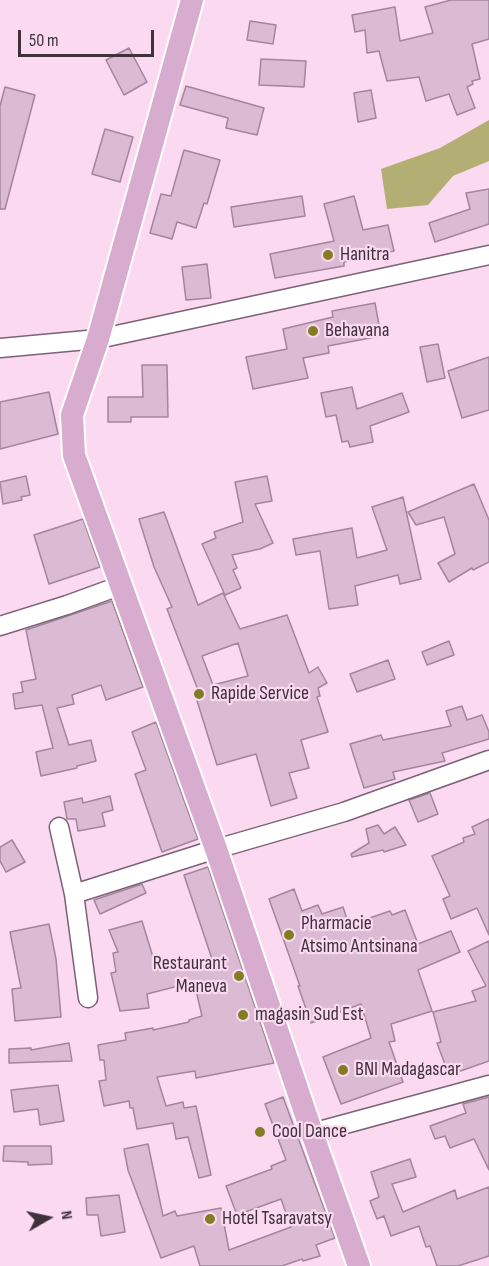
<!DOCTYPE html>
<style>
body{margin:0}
#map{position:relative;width:489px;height:1266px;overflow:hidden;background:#fad9f1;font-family:"Sofia Sans Condensed",sans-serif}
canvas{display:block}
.north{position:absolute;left:18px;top:1188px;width:60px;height:60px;-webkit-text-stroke:4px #fad9f1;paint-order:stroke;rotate:81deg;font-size:16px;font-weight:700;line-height:24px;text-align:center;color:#3f323c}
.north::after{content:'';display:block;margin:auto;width:21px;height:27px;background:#3f323c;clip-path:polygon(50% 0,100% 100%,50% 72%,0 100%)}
.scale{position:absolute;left:18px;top:30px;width:136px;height:27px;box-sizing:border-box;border:3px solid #3f323c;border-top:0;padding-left:8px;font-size:18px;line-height:21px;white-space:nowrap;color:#3f323c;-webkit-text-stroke:4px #fad9f1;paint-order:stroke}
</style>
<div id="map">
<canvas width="489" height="1266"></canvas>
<div class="north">N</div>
<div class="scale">50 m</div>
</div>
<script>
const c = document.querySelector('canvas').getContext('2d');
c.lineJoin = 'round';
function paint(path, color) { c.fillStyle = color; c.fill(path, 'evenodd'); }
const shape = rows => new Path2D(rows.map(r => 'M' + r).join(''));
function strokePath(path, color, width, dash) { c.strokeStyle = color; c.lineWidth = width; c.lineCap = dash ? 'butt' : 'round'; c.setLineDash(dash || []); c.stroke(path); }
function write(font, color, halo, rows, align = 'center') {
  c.font = font + ' "Sofia Sans Condensed",sans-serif'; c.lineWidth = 4.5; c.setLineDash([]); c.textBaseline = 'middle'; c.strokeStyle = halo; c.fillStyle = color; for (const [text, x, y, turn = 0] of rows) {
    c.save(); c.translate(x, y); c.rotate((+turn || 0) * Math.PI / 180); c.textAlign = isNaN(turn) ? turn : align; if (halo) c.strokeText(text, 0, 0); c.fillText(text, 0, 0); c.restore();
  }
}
const forest = shape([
 [489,120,489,161,453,176,428,205,387,209,381,169,440,148]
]);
const building = shape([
 [451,0,489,0,489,39,472,44,480,79,472,81,473,84,467,87,475,108,457,115,449,94,426,101,419,77,387,81,379,51,367,53,365,30,355,32,352,15,395,7,400,41,433,33,425,7,451,0],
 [250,21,276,25,273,44,247,40,250,21],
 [129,48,147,82,124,95,106,60,129,48],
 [261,59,306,61,304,87,259,85,261,59],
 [186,86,264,108,257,135,226,128,228,118,180,105,186,86],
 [5,87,35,95,5,209,0,209,0,106,5,87],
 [371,90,376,118,358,122,354,93,371,90],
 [105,129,133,137,120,182,92,174,105,129],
 [184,150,220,160,207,204,204,203,196,228,177,222,172,239,150,233,161,194,171,196,184,150],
 [489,189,489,224,435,242,429,223,470,209,466,193,489,189],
 [302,196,305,216,234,227,231,207,302,196],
 [354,196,363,230,388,225,394,251,344,262,344,266,275,278,270,254,334,241,324,204,354,196],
 [207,264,211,298,186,300,182,267,207,264],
 [375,303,381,336,328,346,329,353,303,358,308,378,253,389,246,357,287,349,283,329,333,317,332,311,375,303],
 [438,344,445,378,427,382,420,347,438,344],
 [489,357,489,410,462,418,448,371,489,357],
 [142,365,167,365,168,417,131,417,131,422,108,422,108,397,143,397,142,365],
 [352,387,357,409,402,393,409,412,370,426,373,442,350,447,348,441,342,442,336,415,326,417,321,393,352,387],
 [49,392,58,434,0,449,0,402,49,392],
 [26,476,30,495,21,497,22,500,3,504,0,482,26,476],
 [267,476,272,501,255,504,273,543,260,549,232,555,237,568,233,570,241,588,225,595,202,544,216,538,214,532,243,522,235,482,267,476],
 [474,484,489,520,489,562,473,570,472,568,449,582,438,563,455,554,444,517,416,525,408,512,474,484],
 [403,497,421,579,400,584,398,575,355,586,358,605,329,609,320,551,296,555,293,539,352,528,357,558,387,550,372,507,403,497],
 [164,512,198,605,223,593,240,629,287,615,309,673,318,667,327,683,318,688,320,696,317,697,328,732,301,740,309,768,289,773,297,798,271,806,256,754,217,765,194,691,198,690,167,609,172,607,154,567,139,519,164,512],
 [238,643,248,676,213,685,202,656,238,643],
 [83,519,100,567,49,584,34,535,83,519],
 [112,601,143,687,106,700,101,685,72,695,74,704,57,708,69,745,91,740,96,761,77,766,77,768,41,776,36,752,53,748,42,705,15,709,13,694,23,692,21,682,36,679,26,630,112,601],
 [449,641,454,655,427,665,422,652,449,641],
 [388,660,395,679,357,692,350,674,388,660],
 [462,706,467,720,482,715,489,732,489,739,442,753,445,761,393,772,395,779,364,788,350,744,381,735,383,740,451,726,446,711,462,706],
 [156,722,198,839,162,852,135,774,146,770,132,732,156,722],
 [430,793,438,814,418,822,409,800,430,793],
 [110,796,113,810,102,813,105,826,78,831,76,819,67,819,64,802,82,798,83,803,110,796],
 [489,819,489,935,477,908,451,919,443,899,450,896,432,856,464,842,463,838,475,834,472,827,489,819],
 [378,825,384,834,395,827,406,845,384,852,383,850,352,857,351,854,369,843,366,829,378,825],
 [12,840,25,862,6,872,0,861,0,847,12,840],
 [208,867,274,1063,196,1078,195,1071,157,1077,166,1106,183,1102,184,1108,196,1106,211,1175,199,1178,188,1137,176,1139,173,1123,137,1129,133,1108,130,1108,129,1101,104,1106,99,1081,106,1080,104,1060,100,1060,98,1045,126,1040,125,1033,153,1028,153,1030,189,1022,189,1020,202,1016,194,982,147,994,149,1008,120,1011,111,973,116,972,113,953,118,952,109,930,142,921,157,970,182,964,182,967,212,959,184,875,208,867],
 [142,884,146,893,100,914,94,900,142,884],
 [294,889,302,911,318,905,322,914,343,907,349,925,390,911,392,915,405,910,418,944,451,931,460,952,418,970,432,1011,391,1024,395,1041,389,1042,403,1082,341,1104,323,1057,371,1038,361,1004,311,1023,298,986,300,986,269,899,294,889],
 [49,924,56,959,61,1017,15,1021,12,989,21,988,10,932,49,924],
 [489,941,489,1061,449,1075,437,1043,441,1042,433,1012,476,1001,472,991,486,986,468,951,489,941],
 [69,1043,72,1061,9,1063,9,1049,31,1048,31,1050,69,1043],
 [58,1085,64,1121,40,1125,38,1109,14,1112,11,1090,58,1085],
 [283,1097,335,1238,316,1245,320,1256,303,1261,302,1259,282,1266,200,1266,194,1246,161,1258,128,1170,124,1149,148,1144,163,1216,175,1211,177,1216,221,1208,229,1250,291,1227,281,1199,237,1215,226,1186,272,1169,271,1166,286,1160,265,1104,283,1097],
 [489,1097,489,1170,474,1139,450,1148,445,1136,435,1139,430,1126,466,1113,463,1104,489,1097],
 [4,1146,51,1146,52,1164,28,1165,28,1162,3,1161,4,1146],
 [410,1159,416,1177,392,1184,403,1212,455,1190,457,1199,489,1187,489,1256,458,1266,437,1266,430,1246,426,1247,419,1226,391,1236,384,1216,377,1219,370,1201,379,1197,371,1172,410,1159],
 [119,1195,125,1232,101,1236,98,1215,87,1215,86,1198,119,1195]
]);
const minor = shape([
 [0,348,98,339,489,255],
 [0,626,67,605,122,585],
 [59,827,74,894,88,998],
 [74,894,216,849,344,812,489,760],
 [312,1133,489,1085]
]);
const major = shape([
 [192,0,98,339,72,415,74,455,216,849,312,1133,359,1266]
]);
const markers = [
 [328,255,6,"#837c23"],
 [313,331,6,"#837c23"],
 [199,694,6,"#837c23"],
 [289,935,6,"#837c23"],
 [239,976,6,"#837c23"],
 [243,1015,6,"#837c23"],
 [343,1070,6,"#837c23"],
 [260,1132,6,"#837c23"],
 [210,1219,6,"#837c23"]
];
const poiNames = [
 ["Hanitra",340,255],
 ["Behavana",325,331],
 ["Rapide Service",211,694],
 ["Pharmacie",301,924],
 ["Atsimo Antsinana",301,947],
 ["Restaurant",227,964,"right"],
 ["Maneva",227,987,"right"],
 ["magasin Sud Est",255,1015],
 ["BNI Madagascar",355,1070],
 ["Cool Dance",272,1132],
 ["Hotel Tsaravatsy",222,1219]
];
paint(forest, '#b3af74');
paint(building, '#dbbbd3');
strokePath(building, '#a3859c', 1.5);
strokePath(minor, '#7d6177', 21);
strokePath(major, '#fff', 26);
strokePath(minor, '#fff', 18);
strokePath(major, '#d7acce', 22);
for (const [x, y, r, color] of markers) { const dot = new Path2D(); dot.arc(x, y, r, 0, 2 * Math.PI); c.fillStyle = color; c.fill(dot); strokePath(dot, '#fad9f1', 2); }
write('20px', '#3f323c', '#fad9f1', poiNames, 'left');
</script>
